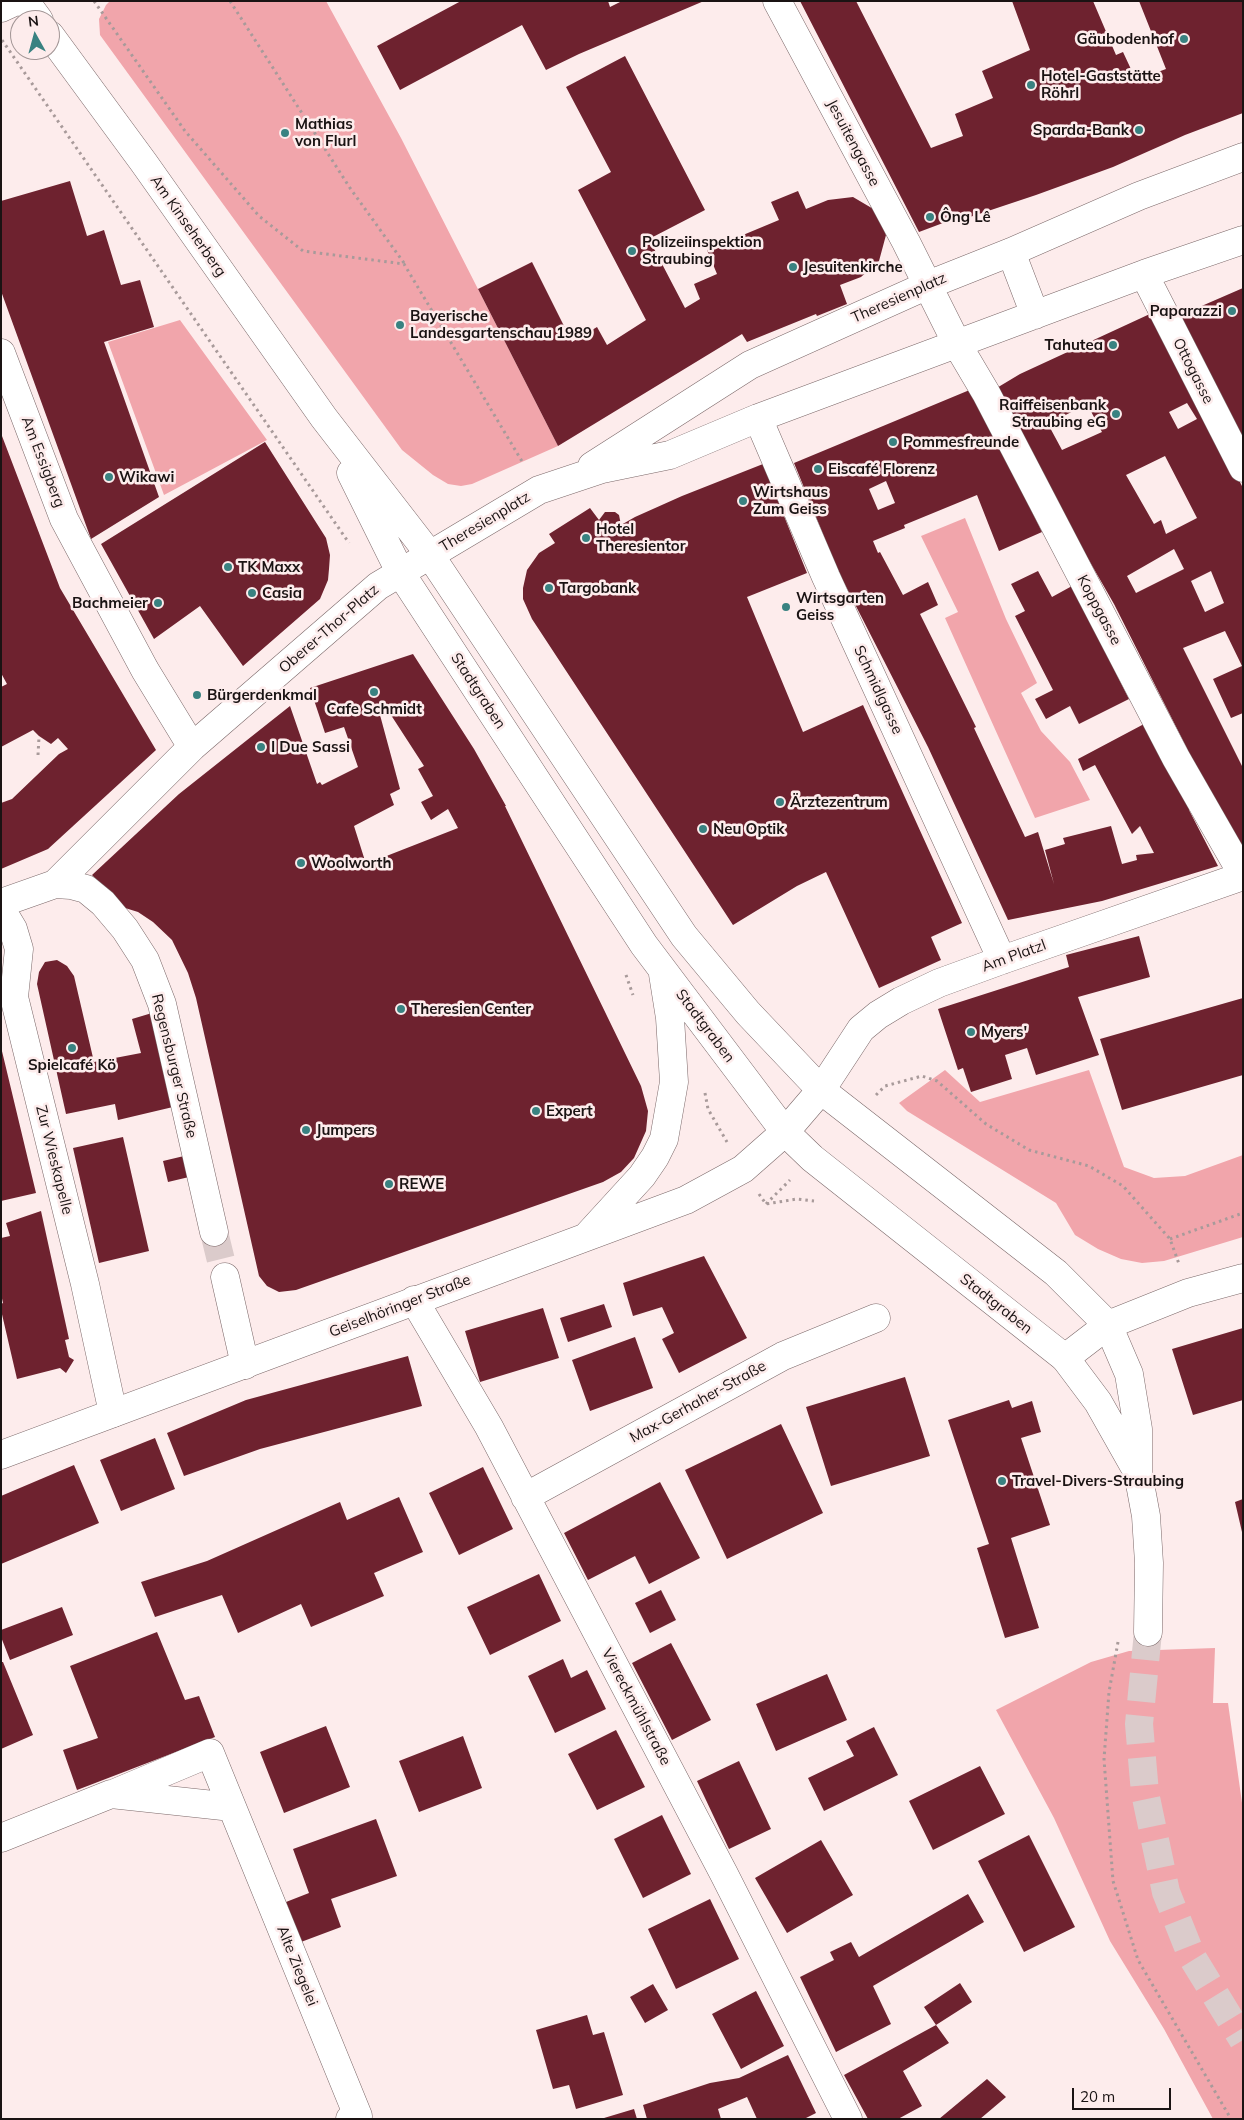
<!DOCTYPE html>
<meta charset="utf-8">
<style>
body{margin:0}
#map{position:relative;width:1244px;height:2120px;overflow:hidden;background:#fdecec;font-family:Mulish,sans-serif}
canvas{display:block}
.frame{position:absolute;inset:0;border:2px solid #1a1313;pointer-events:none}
.north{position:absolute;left:10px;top:10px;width:50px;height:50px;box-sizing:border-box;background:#fdecec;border:1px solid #a29595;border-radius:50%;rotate:353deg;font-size:14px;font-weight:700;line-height:20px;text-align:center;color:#1a1313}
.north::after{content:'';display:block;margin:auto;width:18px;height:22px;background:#398281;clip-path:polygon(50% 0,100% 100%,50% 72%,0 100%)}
.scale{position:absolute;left:1072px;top:2088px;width:99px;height:22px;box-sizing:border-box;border:2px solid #1a1313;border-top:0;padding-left:6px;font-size:15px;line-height:18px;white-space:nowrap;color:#1a1313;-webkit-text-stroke:4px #fdecec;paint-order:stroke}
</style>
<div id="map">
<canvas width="1244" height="2120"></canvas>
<div class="frame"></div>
<div class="north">N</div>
<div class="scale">20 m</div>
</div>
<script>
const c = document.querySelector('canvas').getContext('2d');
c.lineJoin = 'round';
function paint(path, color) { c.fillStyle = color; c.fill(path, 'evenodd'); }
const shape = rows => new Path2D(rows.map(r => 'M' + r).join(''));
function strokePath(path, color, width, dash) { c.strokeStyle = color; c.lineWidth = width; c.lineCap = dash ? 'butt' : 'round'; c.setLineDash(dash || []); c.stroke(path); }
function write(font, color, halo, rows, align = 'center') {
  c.font = font + ' Mulish,sans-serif'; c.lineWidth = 5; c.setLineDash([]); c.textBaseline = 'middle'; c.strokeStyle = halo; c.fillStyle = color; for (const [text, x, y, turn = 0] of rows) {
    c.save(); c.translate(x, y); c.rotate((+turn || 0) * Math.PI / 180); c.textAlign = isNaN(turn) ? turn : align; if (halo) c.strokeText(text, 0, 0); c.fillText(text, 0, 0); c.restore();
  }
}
const green = shape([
 [110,1,326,1,401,138,558,446,472,484,461,486,448,484,433,475,402,450,100,35,99,19,106,5],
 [180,320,267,440,164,495,108,342],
 [965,518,1006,619,1037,683,1021,693,1041,731,1070,762,1090,800,1035,818,945,618,958,612,921,536],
 [945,1070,980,1102,1089,1070,1124,1167,1154,1178,1185,1176,1243,1155,1243,1237,1164,1261,1142,1263,1121,1259,1098,1249,1075,1235,1056,1203,907,1111,899,1103],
 [1215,1648,1213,1703,1228,1703,1243,1810,1243,2119,1213,2119,1164,2029,1110,1941,1054,1818,996,1710,1091,1662,1129,1651]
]);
const building = shape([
 [461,1,608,1,610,7,622,1,704,1,579,54,546,70,522,25,400,90,377,46],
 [800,1,856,1,931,148,963,136,955,114,993,98,982,71,1030,50,1012,1,1093,1,1116,55,1123,52,1136,80,1166,69,1139,1,1243,1,1243,113,1185,135,1113,167,1036,195,952,223,951,220,919,232],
 [625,56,705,210,649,239,685,308,700,299,694,284,717,274,707,250,779,220,771,202,798,191,806,209,828,200,853,197,875,210,886,235,879,261,861,277,840,285,847,304,817,316,816,314,747,342,742,334,558,446,478,289,532,262,572,342,597,327,607,345,646,320,578,190,611,172,566,87],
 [70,181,87,236,104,230,121,285,140,280,154,327,104,342,159,497,91,539,1,291,1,201],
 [1243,288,1243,457,1174,318],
 [1152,313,1243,488,1243,713,1231,718,1213,679,1242,666,1225,631,1183,648,1243,768,1243,852,1212,798,1114,604,1043,480,995,389,1020,374],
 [1187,403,1197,419,1178,429,1169,412],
 [1087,404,1102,432,1062,450,1048,424],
 [1165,456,1197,518,1166,534,1161,520,1154,524,1126,475],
 [1174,549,1184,569,1136,593,1127,576],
 [1211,571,1224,603,1205,612,1191,581],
 [972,389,1042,532,999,551,977,495,904,525,905,528,873,541,878,553,880,552,903,595,928,582,938,605,920,614,976,727,974,728,1025,837,1038,832,1054,884,1045,850,1065,844,1063,838,1111,826,1122,864,1137,860,1136,855,1154,853,1140,826,1132,834,1095,765,1083,771,1078,759,1144,724,1192,808,1189,810,1218,866,1102,901,1008,920,928,747,838,571,794,463],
 [886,481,895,503,878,510,869,489],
 [2,436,60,588,156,750,48,849,1,869,1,803,12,799,59,754,68,749,58,738,51,744,39,736,33,730,1,747,1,687,7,684,1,673],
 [265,442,326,538,330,555,329,569,328,580,320,599,243,666,200,606,154,639,101,544],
 [763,464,807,573,747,597,803,732,863,705,962,923,931,937,941,960,879,988,826,872,797,886,733,925,532,619,523,599,523,588,527,570,539,553,555,543,549,534,590,508,599,520,605,512,615,512,619,515,621,525,635,517,682,496],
 [1038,571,1052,597,1072,586,1129,699,1079,724,1070,706,1046,719,1035,699,1053,690,1015,616,1025,611,1011,584],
 [413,654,474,749,506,806,505,806,641,1086,648,1111,646,1131,634,1158,621,1172,603,1182,296,1290,279,1292,267,1286,259,1276,196,998,188,973,172,940,153,922,138,912,122,907,92,875,179,794,290,706,317,784,320,782,322,785,358,767,344,727,325,733,310,688],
 [389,712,424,766,418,769,433,796,421,802,431,820,448,809,458,828,366,864,354,826,394,805,390,794,400,789,380,715],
 [1139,936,1150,977,1078,997,1099,1055,1036,1075,1027,1048,1005,1055,1012,1079,971,1092,963,1068,958,1070,938,1009,1069,967,1066,955],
 [57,960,67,966,74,976,94,1062,141,1053,132,1019,152,1013,173,1107,118,1120,115,1104,66,1114,37,984,39,972,45,962],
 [1243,998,1243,1075,1122,1110,1100,1039],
 [1,1047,36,1193,1,1201],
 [123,1137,149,1251,99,1263,73,1148],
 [184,1156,189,1177,168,1182,163,1161],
 [41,1211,69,1339,65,1340,69,1357,74,1360,66,1373,60,1368,17,1379,1,1310,1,1304,3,1303,1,1294,1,1238,10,1236,6,1223],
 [704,1256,747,1338,679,1373,662,1339,674,1333,662,1307,633,1316,623,1283],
 [604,1304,612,1327,568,1342,560,1318],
 [543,1308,559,1358,480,1382,465,1331],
 [1243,1328,1243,1400,1193,1415,1172,1349],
 [635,1337,653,1388,590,1411,572,1360],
 [408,1356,422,1406,260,1449,184,1476,167,1433,246,1400],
 [905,1377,930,1456,831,1486,806,1407],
 [1009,1400,1012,1408,1032,1401,1041,1432,1021,1438,1050,1525,1011,1538,1039,1628,1005,1638,977,1548,989,1544,948,1420],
 [781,1424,823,1513,727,1559,685,1470],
 [155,1438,175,1489,121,1511,100,1460],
 [74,1465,99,1523,1,1564,1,1496],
 [483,1467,513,1529,459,1555,429,1493],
 [660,1482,700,1558,649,1584,635,1556,588,1580,564,1533],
 [399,1497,423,1552,374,1573,384,1596,311,1627,301,1604,238,1633,222,1595,155,1617,141,1582,207,1561,340,1502,347,1520],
 [1243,1499,1243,1532,1242,1532,1235,1502],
 [539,1574,561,1621,490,1655,467,1607],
 [661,1590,676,1620,650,1633,635,1603],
 [62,1607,73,1635,10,1660,1,1637,1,1630],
 [157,1632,185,1700,199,1696,215,1737,77,1790,63,1750,98,1738,70,1666],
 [671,1643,711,1720,672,1740,632,1663],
 [563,1659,571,1678,587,1670,606,1709,555,1733,528,1676],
 [1,1662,3,1662,33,1735,1,1749],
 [827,1674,847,1720,776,1751,756,1704],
 [326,1726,350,1787,284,1813,260,1752],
 [874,1727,898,1775,824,1811,808,1778,854,1756,846,1741],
 [616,1730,645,1787,597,1810,568,1754],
 [463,1736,482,1788,419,1812,399,1761],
 [739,1761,771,1829,729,1849,697,1781],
 [980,1766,1005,1814,933,1850,909,1801],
 [662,1815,691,1874,643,1898,614,1839],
 [376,1819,397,1876,331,1899,341,1927,301,1942,286,1902,309,1893,293,1849],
 [1029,1835,1075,1927,1024,1952,978,1861],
 [821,1840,853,1895,787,1933,755,1878],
 [968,1894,984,1922,873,1986,891,2024,836,2052,800,1977,834,1960,830,1952,851,1942,859,1957],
 [710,1899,739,1959,676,1989,648,1929],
 [960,1983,972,2002,936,2025,924,2007],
 [653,1984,668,2010,645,2023,630,1997],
 [756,1991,784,2046,741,2069,712,2014],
 [587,2015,593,2035,604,2032,623,2095,576,2109,569,2085,553,2089,536,2030],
 [936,2025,949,2043,903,2071,922,2106,898,2119,868,2119,844,2075],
 [788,2055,816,2113,804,2119,757,2119,747,2097,718,2109,721,2119,647,2119,643,2105,710,2083,739,2078],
 [987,2079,1006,2097,980,2119,939,2119],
 [634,2109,637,2119,604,2119,604,2118]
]);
const minorTunnel = shape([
 [214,1232,225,1277],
 [1148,1632,1139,1724,1145,1793,1166,1892,1192,1957,1243,2040]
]);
const path = shape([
 [94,1,185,131,259,216,303,251,404,264,523,463],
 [230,1,350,188,404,263],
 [2,40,349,543],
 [38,755,39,737],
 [626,975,633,995],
 [705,1093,708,1109,727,1142],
 [876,1095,885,1086,922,1076,937,1081,986,1124,1029,1150,1089,1166,1123,1186,1170,1239,1179,1264],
 [759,1194,766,1204,797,1199,814,1201],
 [766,1204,790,1180],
 [1170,1239,1243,1213],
 [1118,1642,1109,1692,1104,1759,1113,1881,1138,1960,1231,2119]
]);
const minor = shape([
 [777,1,906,242,957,344,986,393,1176,758,1243,875],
 [1,8,16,1],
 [1011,252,1035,315],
 [1144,274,1243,468],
 [1,353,64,519,145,670,192,747],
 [758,418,826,577,1002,960],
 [592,466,750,365,928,285,1011,252,1139,196,1243,157],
 [55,884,192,747,378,586,539,490,602,469,670,455,758,418,1144,274,1243,240],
 [1,903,55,884,71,885,86,889,103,903,125,929,145,960,162,1004,214,1232],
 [1,909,13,929,19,949,14,997,85,1284,113,1413],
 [821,1090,861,1029,878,1015,901,1001,939,983,1002,960,1243,876],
 [225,1277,245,1365],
 [414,1300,489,1427,724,1874,848,2119],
 [1108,1325,1129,1374,1138,1429,1138,1473,1146,1516,1149,1563,1148,1632],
 [1065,1358,1098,1402,1137,1471],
 [525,1497,783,1356,876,1318],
 [115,1793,210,1753,232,1807],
 [1,1838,111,1794,232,1807,358,2116,350,2119]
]);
const major = shape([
 [25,1,39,20],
 [50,35,144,163,324,418,430,555,684,936,748,1013,821,1090,1056,1273,1108,1325],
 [351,473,400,572,644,945,785,1132,812,1158,1065,1358,1108,1325,1188,1293,1243,1278],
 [588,1235,642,1176,655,1157,664,1139,674,1082,670,1018,663,974],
 [1,1455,686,1200,743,1169,785,1132,821,1090]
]);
const markers = [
 [1184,39,5,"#398281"],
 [1031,85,5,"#398281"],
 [1139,130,5,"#398281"],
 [285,133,5,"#398281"],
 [930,217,5,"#398281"],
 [632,251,5,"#398281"],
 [793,267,5,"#398281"],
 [1232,311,5,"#398281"],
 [400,325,5,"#398281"],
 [1113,345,5,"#398281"],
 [1116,414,5,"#398281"],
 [893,442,5,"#398281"],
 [818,469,5,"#398281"],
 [109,477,5,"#398281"],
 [743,501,5,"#398281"],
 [586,538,5,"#398281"],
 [228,567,5,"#398281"],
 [549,588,5,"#398281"],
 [252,593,5,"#398281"],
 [158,603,5,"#398281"],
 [786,607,5,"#398281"],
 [374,692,5,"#398281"],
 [197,695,5,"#398281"],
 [261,747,5,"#398281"],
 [780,802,5,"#398281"],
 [703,829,5,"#398281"],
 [301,863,5,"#398281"],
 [401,1009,5,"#398281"],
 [971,1032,5,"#398281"],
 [72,1048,5,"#398281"],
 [536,1111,5,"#398281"],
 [306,1130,5,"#398281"],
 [389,1184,5,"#398281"],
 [1002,1481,5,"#398281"]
];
const poiNames = [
 ["Gäubodenhof",1174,39,"right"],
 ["Hotel-Gaststätte",1041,76],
 ["Röhrl",1041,93],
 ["Mathias",295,124],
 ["von Flurl",295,141],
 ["Sparda-Bank",1129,130,"right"],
 ["Ông Lê",940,217],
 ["Polizeiinspektion",642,242],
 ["Straubing",642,259],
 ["Jesuitenkirche",803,267],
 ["Paparazzi",1222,311,"right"],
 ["Bayerische",410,316],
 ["Landesgartenschau 1989",410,333],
 ["Tahutea",1103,345,"right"],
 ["Raiffeisenbank",1106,405,"right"],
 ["Straubing eG",1106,422,"right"],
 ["Pommesfreunde",903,442],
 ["Eiscafé Florenz",828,469],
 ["Wikawi",119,477],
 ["Wirtshaus",753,492],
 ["Zum Geiss",753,509],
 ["Hotel",596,529],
 ["Theresientor",596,546],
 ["TK Maxx",238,567],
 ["Targobank",559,588],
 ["Casia",262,593],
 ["Wirtsgarten",796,598],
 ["Geiss",796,615],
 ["Bachmeier",148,603,"right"],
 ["Bürgerdenkmal",207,695],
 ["Cafe Schmidt",374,709,"center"],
 ["I Due Sassi",271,747],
 ["Ärztezentrum",790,802],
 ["Neu Optik",713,829],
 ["Woolworth",311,863],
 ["Theresien Center",411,1009],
 ["Myers'",981,1032],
 ["Spielcafé Kö",72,1065,"center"],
 ["Expert",546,1111],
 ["Jumpers",316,1130],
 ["REWE",399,1184],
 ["Travel-Divers-Straubing",1012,1481]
];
const streetNames = [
 ["Jesuitengasse",853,143,62],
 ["Am Kinseherberg",188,226,55],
 ["Theresienplatz",899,298,-24],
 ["Ottogasse",1193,371,63],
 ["Am Essigberg",43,462,69],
 ["Theresienplatz",485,522,-31],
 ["Koppgasse",1099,610,62],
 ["Oberer-Thor-Platz",329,629,-41],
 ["Schmidlgasse",878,690,65],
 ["Stadtgraben",478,691,57],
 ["Am Platzl",1014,956,-20],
 ["Stadtgraben",705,1026,53],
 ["Regensburger Straße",174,1066,76],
 ["Zur Wieskapelle",54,1160,76],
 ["Stadtgraben",996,1304,38],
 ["Geiselhöringer Straße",400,1306,-21],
 ["Max-Gerhaher-Straße",698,1402,-29],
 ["Viereckmühlstraße",636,1707,62],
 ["Alte Ziegelei",297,1966,68]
];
paint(green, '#f1a5ab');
paint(building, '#6e222f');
strokePath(minorTunnel, '#dbcbcb', 28, [28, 14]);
strokePath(minor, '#7b6869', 29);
strokePath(major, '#7b6869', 29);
strokePath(path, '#a89a9a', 3, [2.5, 4]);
strokePath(minor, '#fff', 28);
strokePath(major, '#fff', 28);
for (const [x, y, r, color] of markers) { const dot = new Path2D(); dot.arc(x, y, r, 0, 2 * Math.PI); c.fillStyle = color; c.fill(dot); strokePath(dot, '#fdecec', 2); }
write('bold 15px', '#1a1313', '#fdecec', poiNames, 'left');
write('15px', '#1a1313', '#fdecec', streetNames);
</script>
